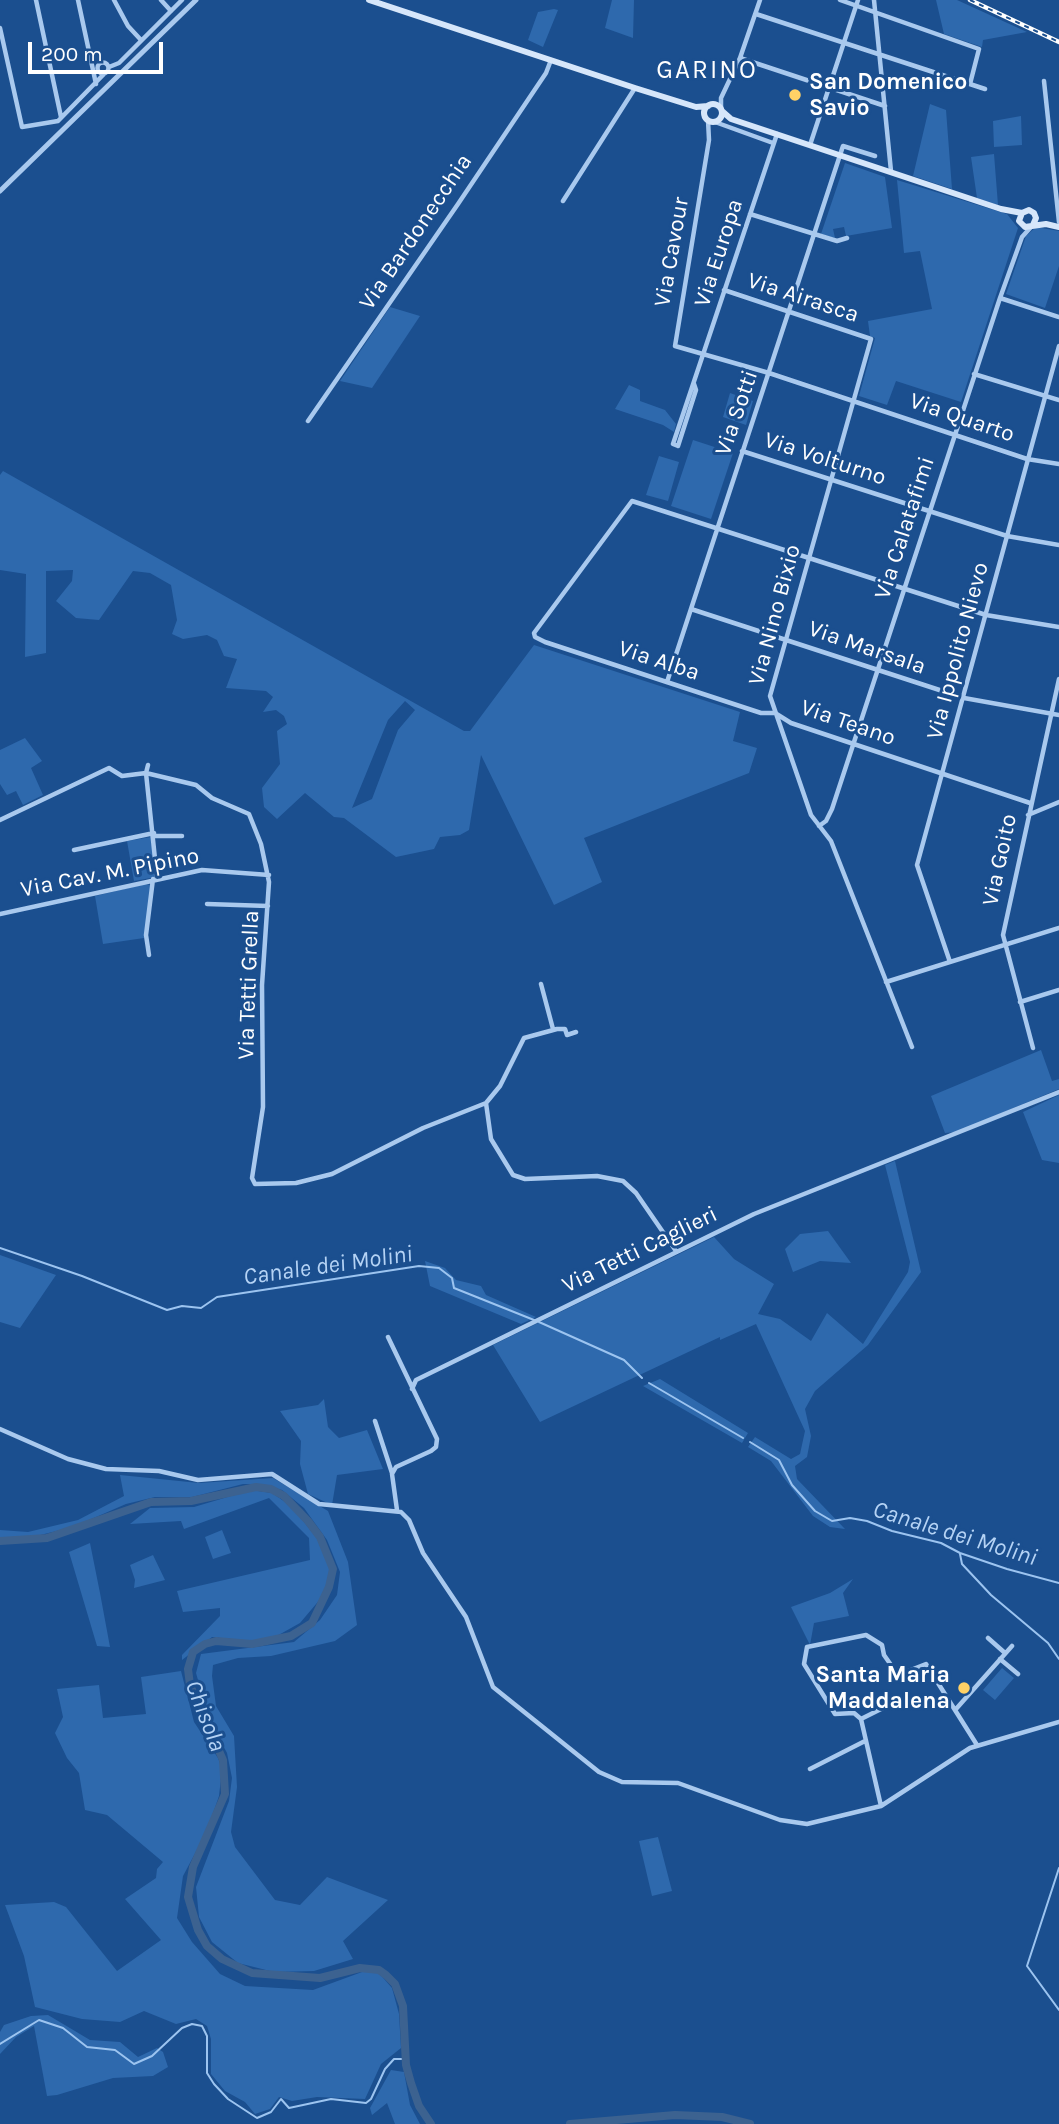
<!DOCTYPE html>
<style>
body{margin:0}
#map{position:relative;width:1059px;height:2124px;overflow:hidden;background:#1b4f8f;font-family:Karla,sans-serif}
canvas{display:block}
.scale{position:absolute;left:28px;top:42px;width:135px;height:32px;box-sizing:border-box;border:4px solid #fff;border-top:0;padding-left:9px;font-size:21px;line-height:24px;white-space:nowrap;color:#fff;-webkit-text-stroke:5px #1b4f8f;paint-order:stroke}
</style>
<div id="map">
<canvas width="1059" height="2124"></canvas>
<div class="scale">200 m</div>
</div>
<script>
const c = document.querySelector('canvas').getContext('2d');
c.lineJoin = 'round';
function paint(path, color) { c.fillStyle = color; c.fill(path, 'evenodd'); }
const shape = rows => new Path2D(rows.map(r => 'M' + r).join(''));
function strokePath(path, color, width, dash) { c.strokeStyle = color; c.lineWidth = width; c.lineCap = dash ? 'butt' : 'round'; c.setLineDash(dash || []); c.stroke(path); }
function write(font, color, halo, rows, align = 'center') {
  c.font = font + ' Karla,sans-serif'; c.lineWidth = 6; c.setLineDash([]); c.textBaseline = 'middle'; c.strokeStyle = halo; c.fillStyle = color; for (const [text, x, y, turn = 0] of rows) {
    c.save(); c.translate(x, y); c.rotate((+turn || 0) * Math.PI / 180); c.textAlign = isNaN(turn) ? turn : align; if (halo) c.strokeText(text, 0, 0); c.fillText(text, 0, 0); c.restore();
  }
}
const green = shape([
 [612,0,634,0,633,38,605,28],
 [936,0,957,0,1027,32,983,40,982,47,944,34],
 [554,9,558,10,543,47,528,40,538,12],
 [930,104,946,110,952,189,913,176],
 [1021,116,1022,145,994,147,993,121],
 [994,154,998,205,977,198,971,157],
 [845,163,885,177,892,228,846,236,844,227,833,229,835,238,821,234],
 [897,180,1007,214,1018,228,961,402,896,381,887,405,859,396,875,338,870,336,868,321,932,309,920,251,904,253],
 [1036,227,1059,231,1059,266,1045,308,1006,294,1026,236],
 [390,307,420,316,372,388,340,381],
 [629,385,640,390,640,401,665,410,676,424,674,432,663,425,615,409],
 [730,393,753,401,746,425,723,417],
 [693,440,733,453,711,519,671,506],
 [659,456,679,462,668,501,646,495],
 [3,471,464,731,470,731,534,645,740,712,733,741,757,748,749,773,584,838,602,882,554,905,481,755,469,830,460,835,440,837,434,849,396,857,344,818,334,817,305,793,277,819,264,807,262,788,280,764,277,731,287,724,284,716,276,710,263,712,273,697,266,691,226,688,237,659,224,656,217,640,207,635,183,639,172,634,177,620,171,585,150,573,133,571,99,620,76,618,56,601,72,581,73,570,46,571,46,653,25,657,26,574,0,570,0,475],
 [405,701,415,710,398,730,372,799,352,808,388,720],
 [25,738,42,761,31,768,43,795,23,805,16,791,7,795,0,784,0,750],
 [151,837,156,877,134,881,127,841],
 [145,884,151,885,144,938,103,944,95,896],
 [1041,1050,1052,1081,1059,1079,1059,1089,956,1132,945,1133,931,1096],
 [1059,1095,1059,1163,1042,1160,1023,1112],
 [895,1161,921,1272,868,1345,815,1391,805,1409,811,1436,807,1457,795,1466,797,1479,845,1529,830,1527,813,1516,771,1461,748,1447,755,1437,791,1459,800,1454,805,1431,756,1324,720,1340,720,1337,540,1422,493,1345,714,1237,734,1259,774,1284,758,1314,780,1319,811,1341,827,1313,863,1344,908,1272,910,1262,885,1165],
 [828,1231,851,1263,820,1261,793,1272,785,1249,800,1234],
 [0,1255,56,1275,20,1328,0,1322],
 [425,1261,445,1268,456,1280,481,1286,486,1295,536,1317,521,1324,430,1286],
 [660,1379,748,1433,742,1443,643,1386],
 [324,1399,328,1427,339,1438,367,1430,383,1469,337,1475,332,1505,308,1494,300,1464,301,1441,280,1411,318,1405],
 [120,1475,199,1483,273,1478,328,1511,348,1562,357,1625,335,1641,271,1656,238,1658,213,1665,212,1676,216,1706,234,1736,237,1787,231,1832,235,1847,275,1900,300,1905,327,1877,388,1900,343,1941,353,1959,314,1971,274,1972,238,1963,212,1942,199,1917,196,1887,229,1801,232,1778,227,1753,209,1719,196,1673,201,1654,294,1642,320,1620,337,1595,340,1572,327,1540,304,1508,282,1490,261,1484,243,1484,192,1497,155,1497,126,1504,73,1527,28,1538,0,1537,0,1530,28,1532,78,1520,124,1496],
 [251,1490,272,1493,291,1506,317,1538,331,1570,322,1597,300,1623,275,1637,250,1641,212,1637,182,1660,182,1655,220,1616,220,1608,183,1612,177,1591,310,1560,309,1538,269,1498,184,1529,181,1521,130,1524,150,1508,194,1507],
 [222,1530,231,1553,213,1559,205,1537],
 [90,1543,100,1593,110,1647,97,1646,69,1552],
 [153,1555,165,1580,134,1588,135,1580,130,1565],
 [853,1579,843,1593,849,1616,814,1623,810,1645,791,1607,830,1593],
 [1002,1668,1014,1678,995,1700,983,1690],
 [181,1671,194,1722,218,1758,222,1769,219,1796,207,1831,183,1876,177,1918,192,1942,220,1974,245,1986,313,1990,362,1972,378,1972,392,1988,399,2014,401,2048,381,2064,365,2099,317,2097,292,2101,279,2097,270,2109,255,2114,245,2102,225,2091,211,2074,211,2039,207,2026,196,2019,176,2024,144,2011,120,2022,82,2019,35,2007,24,1956,5,1905,54,1902,66,1907,117,1971,161,1940,125,1899,156,1878,157,1869,163,1862,107,1815,85,1810,79,1773,67,1758,55,1733,63,1717,57,1689,99,1685,103,1718,146,1714,141,1677],
 [658,1837,672,1891,652,1896,639,1841],
 [48,2015,90,2040,120,2042,138,2057,157,2048,163,2052,168,2067,153,2076,113,2078,57,2095,47,2096,34,2026,16,2037,0,2054,0,2032,4,2025,31,2016],
 [391,2070,404,2072,410,2105,420,2124,395,2124,387,2103,372,2115,370,2108]
]);
const stream = shape([
 [0,1248,82,1276,167,1310,182,1306,201,1308,217,1297,419,1266,439,1268,452,1278,454,1288,534,1320],
 [539,1322,624,1360,642,1378],
 [649,1383,743,1438],
 [750,1442,779,1460,792,1485,815,1511,832,1521,850,1518,867,1521,892,1531,941,1543,960,1553,1007,1569,1059,1583],
 [960,1554,962,1564,991,1595,1048,1643,1059,1659],
 [1059,1868,1027,1966,1059,2010],
 [0,2044,39,2020,63,2028,87,2047,115,2050,134,2064,152,2056,182,2028,192,2024,202,2026,207,2036,207,2073,214,2084,228,2099,257,2118,271,2112,281,2099,289,2108,331,2099,366,2103,371,2099,385,2069,394,2059,405,2059]
]);
const river = shape([
 [0,1541,47,1538,151,1502,191,1501,256,1487,271,1489,284,1496,308,1521,320,1537,333,1569,329,1587,312,1623,291,1636,252,1644,216,1641,205,1644,193,1652,188,1669,190,1685,223,1760,225,1794,193,1867,188,1897,198,1930,207,1946,222,1959,252,1973,320,1978,360,1968,379,1970,386,1975,395,1984,403,2006,406,2065,411,2083,419,2106,431,2124],
 [570,2124,675,2115,722,2117,750,2124]
]);
const minor = shape([
 [36,0,61,117],
 [78,0,96,84],
 [114,0,128,26,141,40],
 [161,0,171,11],
 [840,0,979,49,970,84],
 [874,0,891,171],
 [756,14,985,89],
 [0,28,22,127,58,121,104,74],
 [740,58,885,106],
 '97.5 68a5.5 5.5 0 1 1 11 0a5.5 5.5 0 1 1-11 0Z',
 [109,67,119,63,182,0],
 [1044,81,1059,222],
 [721,108,721,98,740,58,760,0],
 [708,120,709,140,675,346,769,373,1027,459,1059,464],
 [715,122,773,143],
 [810,145,858,0],
 [563,201,635,88],
 [750,214,837,241,847,238],
 [724,290,871,339,770,696,811,815,831,841,912,1047],
 [1000,298,1059,317],
 [974,374,1059,400],
 [694,384,696,390,678,446,673,444,777,134],
 [308,421,458,204,546,73,551,60],
 [742,451,1007,536,1059,545],
 [691,609,964,698,1059,715],
 [667,682,843,146,875,156],
 [148,765,146,773,157,878],
 [1030,803,791,723,775,713,761,713,545,642,535,637,534,633,632,501,986,615,1059,627],
 [1028,815,1059,802],
 [0,820,109,768,122,776,146,773,196,785,212,798,249,814,261,844,269,882,262,985,263,1107,252,1178,255,1184,296,1183,332,1174,423,1128,486,1103,500,1086,524,1038,557,1029,565,1029,567,1035,576,1032],
 [819,826,826,821,832,809,1000,298,1022,237,1031,227],
 [154,836,182,836],
 [74,850,154,833],
 [207,904,268,906],
 [0,914,202,870,269,875],
 [149,955,146,935,153,879],
 [950,962,917,865,1059,346],
 [886,982,1059,928],
 [541,984,553,1029],
 [1020,1002,1059,990],
 [1033,1048,1003,935,1059,679],
 [486,1103,491,1139,513,1175,525,1179,597,1176,623,1181,636,1193,676,1251],
 [388,1337,437,1439,436,1447,431,1451,396,1467,392,1474,397,1510],
 [412,1389,416,1380,754,1214,1059,1092],
 [375,1421,392,1473],
 [0,1429,68,1459,106,1469,159,1471,198,1480,272,1474,319,1504,401,1512,409,1520,423,1553,466,1617,493,1687,599,1772,622,1782,678,1783,780,1820,807,1824,881,1806,970,1748,1059,1722],
 [988,1638,1005,1653],
 [1000,1659,1018,1674],
 [956,1709,1012,1646],
 [861,1719,854,1713,835,1714,804,1664,807,1647,866,1635,882,1645,884,1655,898,1675,926,1664,977,1745],
 [861,1719,881,1806],
 [861,1719,895,1702],
 [810,1769,865,1741]
]);
const tertiary = shape([
 [0,191,196,0]
]);
const secondary = shape([
 [369,0,635,88,696,107,708,106],
 '704 113a9 9 0 1 1 18 0a9 9 0 1 1-18 0Z',
 [722,111,731,119,1001,209,1022,213],
 [1033,225,1036,218,1034,213,1029,210,1022,213,1019,221,1025,227,1046,224,1059,227]
]);
const rail = shape([
 [970,0,1059,42]
]);
const markers = [
 [795,95,7,"#ffd166"],
 [964,1688,7,"#ffd166"]
];
const poiNames = [
 ["San Domenico",809,82],
 ["Savio",809,108],
 ["Santa Maria",950,1675,"right"],
 ["Maddalena",950,1701,"right"]
];
const streetNames = [
 ["Via Bardonecchia",416,232,-56],
 ["Via Cavour",672,252,-80],
 ["Via Europa",719,253,-72],
 ["Via Airasca",803,298,18],
 ["Via Sotti",737,413,-71],
 ["Via Quarto",962,418,19],
 ["Via Volturno",825,459,18],
 ["Via Calatafimi",905,528,-72],
 ["Via Nino Bixio",775,615,-75],
 ["Via Marsala",867,648,19],
 ["Via Ippolito Nievo",958,651,-75],
 ["Via Alba",659,661,18],
 ["Via Teano",848,723,19],
 ["Via Goito",1000,860,-78],
 ["Via Cav. M. Pipino",110,873,-11],
 ["Via Tetti Grella",249,985,-88],
 ["Via Tetti Caglieri",640,1250,-26]
];
const waterNames = [
 ["Canale dei Molini",328,1266,-8],
 ["Canale dei Molini",955,1534,17],
 ["Chisola",205,1716,69]
];
const quarterNames = [
 ["GARINO",707,71]
];
paint(green, '#2e69ad');
strokePath(stream, '#9cc4f0', 2);
strokePath(river, '#3c6290', 8);
strokePath(minor, '#a9c9ee', 4.5);
strokePath(tertiary, '#a9c9ee', 5);
strokePath(secondary, '#d6e6fa', 6);
strokePath(rail, '#fff', 4.5);
strokePath(rail, '#1b4f8f', 2, [5]);
for (const [x, y, r, color] of markers) { const dot = new Path2D(); dot.arc(x, y, r, 0, 2 * Math.PI); c.fillStyle = color; c.fill(dot); strokePath(dot, '#1b4f8f', 2.5); }
write('bold 23px', '#fff', '#1b4f8f', poiNames, 'left');
write('23px', '#fff', '#1b4f8f', streetNames);
write('italic 24px', '#b5d3f5', '#1b4f8f', waterNames);
c.letterSpacing = '2px';
write('26px', '#fff', '#1b4f8f', quarterNames);
c.letterSpacing = '0px';
</script>
